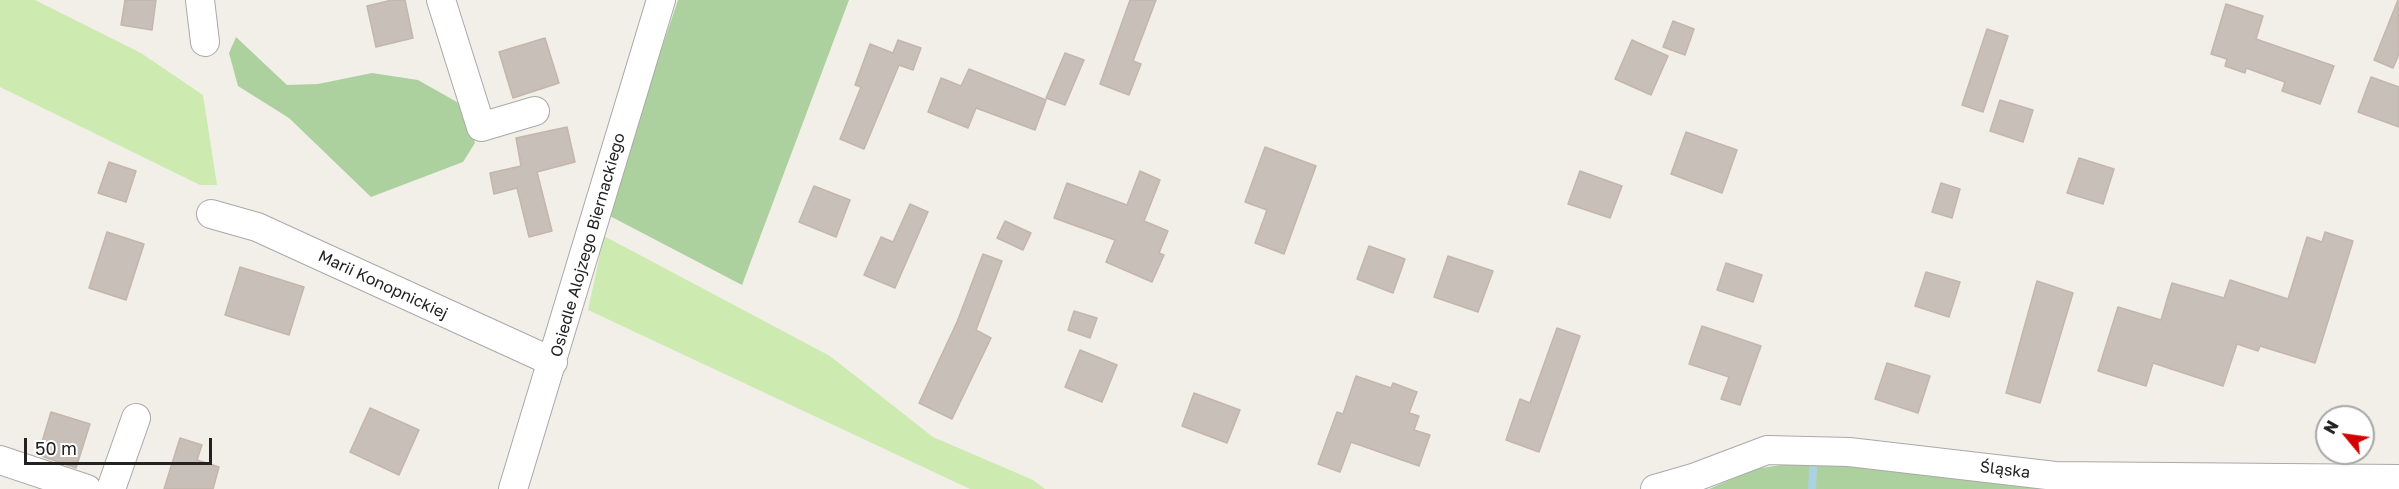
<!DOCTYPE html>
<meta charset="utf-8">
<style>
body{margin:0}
#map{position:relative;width:2399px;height:489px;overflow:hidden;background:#f2efe9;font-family:"Golos Text",sans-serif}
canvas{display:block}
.north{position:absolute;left:2315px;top:405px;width:60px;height:60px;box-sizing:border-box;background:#fff;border:2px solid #a7a7a7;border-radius:50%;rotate:299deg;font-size:16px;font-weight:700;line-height:24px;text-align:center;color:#222}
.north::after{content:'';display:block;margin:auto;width:21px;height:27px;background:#d40000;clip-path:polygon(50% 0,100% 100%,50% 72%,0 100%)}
.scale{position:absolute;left:24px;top:438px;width:188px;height:27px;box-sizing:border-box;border:3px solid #222;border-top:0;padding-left:8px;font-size:18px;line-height:21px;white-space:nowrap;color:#222;-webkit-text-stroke:4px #fff;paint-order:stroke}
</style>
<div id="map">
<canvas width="2399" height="489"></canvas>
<div class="north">N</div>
<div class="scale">50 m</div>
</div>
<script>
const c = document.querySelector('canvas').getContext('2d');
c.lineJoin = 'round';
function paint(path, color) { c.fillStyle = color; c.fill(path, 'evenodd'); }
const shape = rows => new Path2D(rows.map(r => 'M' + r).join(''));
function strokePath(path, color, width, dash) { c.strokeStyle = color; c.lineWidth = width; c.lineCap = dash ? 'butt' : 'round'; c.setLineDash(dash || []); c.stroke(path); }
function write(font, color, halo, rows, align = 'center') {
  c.font = font + ' "Golos Text",sans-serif'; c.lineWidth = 6; c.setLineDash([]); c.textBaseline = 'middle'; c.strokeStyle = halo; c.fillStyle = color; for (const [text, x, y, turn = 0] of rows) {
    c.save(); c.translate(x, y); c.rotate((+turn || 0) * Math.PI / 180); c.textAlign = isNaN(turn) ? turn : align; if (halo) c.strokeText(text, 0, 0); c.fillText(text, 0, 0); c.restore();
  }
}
const grass = shape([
 [0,0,35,0,141,53,203,95,217,185,200,185,0,87],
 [604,236,830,356,933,437,1033,480,1045,489,970,489,588,310]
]);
const forest = shape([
 [678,0,849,0,742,285,606,214],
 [236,37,287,85,318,84,372,73,418,80,464,106,475,143,463,162,371,197,289,118,238,86,229,53],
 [1801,462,2399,489,1709,489,1755,469]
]);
const stream = shape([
 [1812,489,1813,469]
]);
const building = shape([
 [125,0,156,0,152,30,121,25,125,0],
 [392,0,405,0,413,38,376,47,367,6,392,0],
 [1130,0,1156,0,1133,61,1141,64,1129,95,1100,84,1130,0],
 [2398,0,2399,54,2393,68,2374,60,2398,0],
 [2226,4,2263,16,2256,39,2334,66,2320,104,2282,91,2285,82,2246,68,2245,73,2225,66,2227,59,2211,54,2226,4],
 [1673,21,1694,29,1685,55,1663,47,1673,21],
 [1987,29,2008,36,1983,112,1962,105,1987,29],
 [545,38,559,83,513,98,499,52,545,38],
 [898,40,921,48,913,70,899,65,864,149,840,139,861,87,855,85,870,44,893,53,898,40],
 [1632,40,1668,56,1651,95,1615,79,1632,40],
 [1065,53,1084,60,1065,105,1046,98,1065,53],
 [969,69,1046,100,1035,130,976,108,968,128,928,112,941,78,961,86,969,69],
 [2371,77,2399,87,2399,127,2358,112,2371,77],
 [2000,100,2033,110,2023,142,1990,131,2000,100],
 [567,127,575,162,537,172,552,231,529,237,517,188,494,194,490,173,521,166,516,138,567,127],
 [1686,132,1737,150,1722,193,1671,174,1686,132],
 [1265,147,1316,166,1284,254,1255,243,1267,210,1245,202,1265,147],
 [2079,158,2114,169,2103,204,2067,193,2079,158],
 [109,162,136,171,126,202,98,193,109,162],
 [1140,171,1160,180,1144,221,1168,231,1159,253,1164,255,1152,282,1106,262,1115,240,1054,218,1067,183,1127,205,1140,171],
 [1580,171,1622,186,1610,218,1568,204,1580,171],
 [1941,183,1960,189,1952,218,1932,212,1941,183],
 [814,186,850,200,836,237,799,222,814,186],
 [910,204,928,212,895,288,864,275,881,237,893,242,910,204],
 [1005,221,1031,233,1023,250,997,238,1005,221],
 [107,232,144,244,126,300,89,288,107,232],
 [2325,232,2353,241,2315,363,2260,346,2258,351,2237,344,2223,386,2153,363,2146,386,2098,371,2118,307,2161,320,2172,283,2224,298,2230,280,2288,299,2307,237,2322,242,2325,232],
 [1369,246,1405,259,1393,293,1357,279,1369,246],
 [983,254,1002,261,976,330,991,338,952,419,919,403,957,322,983,254],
 [1448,256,1493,271,1478,312,1434,297,1448,256],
 [1726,263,1762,275,1753,302,1717,290,1726,263],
 [240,267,304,287,289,335,225,315,240,267],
 [1926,272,1960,282,1949,317,1915,306,1926,272],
 [2037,281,2073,293,2040,403,2006,393,2037,281],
 [1074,311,1097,318,1090,338,1068,330,1074,311],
 [1702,326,1761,346,1740,405,1721,399,1729,377,1689,364,1702,326],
 [1557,328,1580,336,1539,452,1506,440,1520,399,1530,403,1557,328],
 [1080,350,1117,365,1102,402,1065,387,1080,350],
 [1887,363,1930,376,1918,413,1875,399,1887,363],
 [1356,376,1391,388,1393,383,1417,392,1409,413,1419,416,1414,430,1430,435,1419,466,1351,442,1340,472,1318,464,1337,412,1343,414,1356,376],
 [1194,393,1240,410,1227,443,1182,426,1194,393],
 [370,408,419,430,399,475,350,452,370,408],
 [51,412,90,424,76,468,38,455,51,412],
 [180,438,202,445,197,460,219,467,213,489,164,489,180,438]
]);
const minor = shape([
 [200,0,205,42],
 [441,0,481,127,535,111],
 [211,214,257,227,553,362],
 [0,460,87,489],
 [111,489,136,418],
 [513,489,661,0],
 [1655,489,1693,478,1767,450,1849,452,2055,476,2399,479]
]);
const streetNames = [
 ["Osiedle Alojzego Biernackiego",588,245,-74],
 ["Marii Konopnickiej",383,285,25],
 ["Śląska",2005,470,7]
];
paint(grass, '#cdebb0');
paint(forest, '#add19e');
strokePath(stream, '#aad3df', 8);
paint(building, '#c7bfb8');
strokePath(building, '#c4b6ab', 1.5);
strokePath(minor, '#a9a9a9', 30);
strokePath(minor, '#fff', 28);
write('16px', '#222', '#fff', streetNames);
</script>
